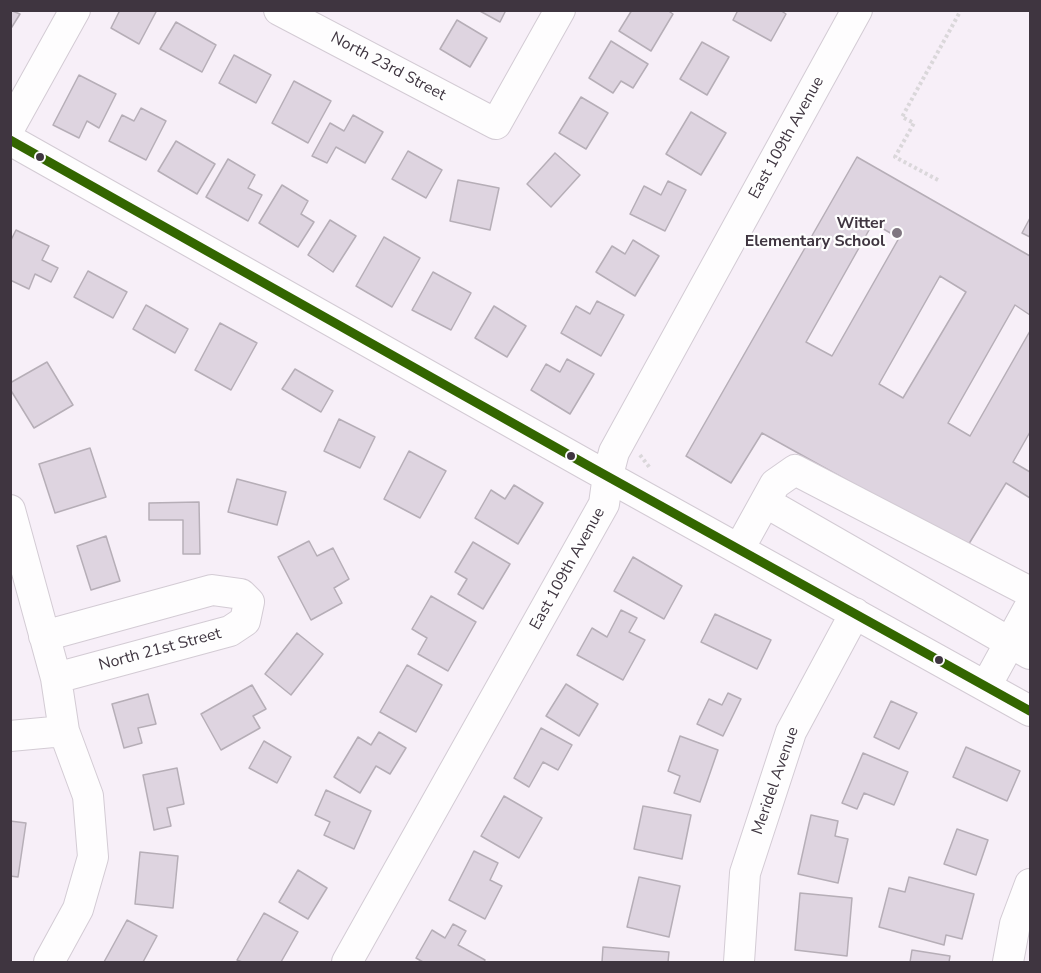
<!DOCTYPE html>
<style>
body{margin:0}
#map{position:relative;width:1041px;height:973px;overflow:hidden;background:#f7eff8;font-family:"Nunito Sans",sans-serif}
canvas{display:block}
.frame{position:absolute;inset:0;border:12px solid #3f3540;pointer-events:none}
</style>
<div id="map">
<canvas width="1041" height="973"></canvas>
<div class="frame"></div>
</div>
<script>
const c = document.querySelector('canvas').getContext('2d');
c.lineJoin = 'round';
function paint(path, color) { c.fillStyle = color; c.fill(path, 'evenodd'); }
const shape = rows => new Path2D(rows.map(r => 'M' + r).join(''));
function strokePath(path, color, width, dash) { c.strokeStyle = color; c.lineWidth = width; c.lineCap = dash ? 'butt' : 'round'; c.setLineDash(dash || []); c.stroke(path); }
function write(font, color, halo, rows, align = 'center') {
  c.font = font + ' "Nunito Sans",sans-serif'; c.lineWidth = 4.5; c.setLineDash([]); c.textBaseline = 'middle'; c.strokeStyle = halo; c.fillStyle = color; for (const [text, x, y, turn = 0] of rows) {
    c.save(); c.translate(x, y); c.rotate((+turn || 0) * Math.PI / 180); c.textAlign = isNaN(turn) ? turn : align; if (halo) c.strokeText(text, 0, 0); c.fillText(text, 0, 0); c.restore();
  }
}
const building = shape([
 [10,10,20,14,10,30,10,10],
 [120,10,157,10,139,44,111,28,120,10],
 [478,10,506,10,500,22,478,10],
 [632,10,667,10,673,14,651,51,619,31,632,10],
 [738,10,780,10,786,14,771,41,733,20,738,10],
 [457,20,487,38,470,67,440,49,457,20],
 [176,22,216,45,202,72,160,49,176,22],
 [611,41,648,64,633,88,621,81,613,93,589,78,611,41],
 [702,42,729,57,707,95,680,79,702,42],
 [234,55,271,75,256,103,219,83,234,55],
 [79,75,116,94,99,128,87,121,79,138,53,125,79,75],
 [294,81,331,101,308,143,272,123,294,81],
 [581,97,608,113,586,149,559,133,581,97],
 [141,108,166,121,146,160,109,141,122,115,134,121,141,108],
 [691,112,726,133,701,175,666,154,691,112],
 [353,115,383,132,365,163,336,147,327,163,312,156,330,123,344,131,353,115],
 [176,141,215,164,197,194,158,171,176,141],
 [408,151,442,170,426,198,392,179,408,151],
 [555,153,580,175,551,207,527,184,555,153],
 [857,157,1030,256,1030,315,1015,305,948,423,970,436,1030,331,1030,432,1013,462,1030,472,1030,498,1006,483,967,547,762,433,731,483,686,456,857,157],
 [873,223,899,238,832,356,806,342,873,223],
 [940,276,966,292,903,398,879,384,940,276],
 [228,159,255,175,248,188,262,195,248,221,206,197,228,159],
 [458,180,499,188,490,230,450,221,458,180],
 [668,181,686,190,665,231,630,214,644,186,661,195,668,181],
 [282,185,308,201,301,214,314,222,298,247,259,223,282,185],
 [1030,218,1030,237,1022,233,1030,218],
 [330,220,356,236,333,272,308,255,330,220],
 [16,230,49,246,42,260,58,268,51,282,35,274,29,289,10,280,10,242,16,230],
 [384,237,420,258,392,307,356,286,384,237],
 [633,240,659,256,635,296,596,272,612,246,625,254,633,240],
 [88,271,127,292,113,318,74,297,88,271],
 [433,272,471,293,451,330,412,310,433,272],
 [597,301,624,315,601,356,561,333,576,306,590,314,597,301],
 [146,305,188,329,175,353,133,329,146,305],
 [494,306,526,326,507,357,475,338,494,306],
 [220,323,257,343,231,390,195,370,220,323],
 [567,359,594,374,570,414,531,390,546,364,560,372,567,359],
 [47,362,73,405,34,428,10,389,10,383,47,362],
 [295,369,333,391,321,412,282,389,295,369],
 [339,419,375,437,360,468,324,451,339,419],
 [90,448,106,497,55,513,39,464,90,448],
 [409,451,446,471,420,518,384,499,409,451],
 [237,479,286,492,277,525,228,512,237,479],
 [514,485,543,503,518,544,475,518,491,490,505,499,514,485],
 [199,502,200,554,183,554,183,520,149,520,149,503,199,502],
 [106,536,120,581,91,590,77,546,106,536],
 [309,541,317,556,333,548,349,579,334,588,342,603,311,620,278,557,309,541],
 [473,542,510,564,483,609,458,594,467,579,455,572,473,542],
 [633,557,682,586,664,619,614,591,633,557],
 [431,596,476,622,448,671,418,654,427,638,412,629,431,596],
 [621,610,637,618,629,632,645,640,623,680,577,655,592,628,607,637,621,610],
 [715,614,771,640,757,669,701,642,715,614],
 [297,633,323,654,291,695,265,674,297,633],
 [407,665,442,685,416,732,380,712,407,665],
 [566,684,598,704,579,736,546,716,566,684],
 [252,685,266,709,253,716,260,728,221,750,201,714,252,685],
 [728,693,741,699,723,736,697,724,709,699,722,705,728,693],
 [148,694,156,724,138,728,142,743,124,748,112,704,148,694],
 [891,701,917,713,899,749,874,737,891,701],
 [541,728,572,745,558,770,543,762,529,787,514,778,541,728],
 [379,732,406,748,390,774,376,766,360,793,334,777,358,737,371,745,379,732],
 [680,736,718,750,700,802,674,793,680,776,668,771,680,736],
 [264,741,291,757,277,783,249,768,264,741],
 [966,747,1020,771,1007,801,953,777,966,747],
 [863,753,908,772,894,805,864,793,857,809,842,803,863,753],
 [177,768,184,804,167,808,171,826,154,830,143,775,177,768],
 [326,790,371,811,354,849,324,835,330,822,315,815,326,790],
 [504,796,542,818,519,858,481,836,504,796],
 [643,806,691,815,682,859,634,849,643,806],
 [811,815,838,821,835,836,848,839,838,883,798,874,811,815],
 [10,821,26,823,18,877,10,876,10,821],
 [957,829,988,840,976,875,944,864,957,829],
 [474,851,498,863,490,880,502,886,485,919,449,900,474,851],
 [140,852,178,856,173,908,135,904,140,852],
 [298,870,327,888,308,919,279,902,298,870],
 [639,877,680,886,669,937,627,927,639,877],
 [909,877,974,894,962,939,946,935,944,945,879,927,889,888,905,892,909,877],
 [800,893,852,898,847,956,795,950,800,893],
 [264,913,298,932,281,962,242,962,237,960,264,913],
 [127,920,157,936,143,962,104,962,127,920],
 [453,924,466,931,458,945,485,960,484,962,423,962,416,958,432,930,445,938,453,924],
 [603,947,669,952,668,962,602,962,603,947],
 [912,950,950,956,949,962,910,962,912,950]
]);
const path = shape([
 [938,180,895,157,914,123,902,117,961,10],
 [640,455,650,468]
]);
const minor = shape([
 [279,10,496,124,560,10],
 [10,127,75,10],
 [10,140,587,465,1030,711],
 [765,502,1030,654],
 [10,510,56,678,64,731,88,796,93,857,78,909,49,962],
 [739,549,775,484,795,470,1030,592],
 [44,636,212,590,241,594,249,602,245,621,230,631,56,678],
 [986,686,1030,606],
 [10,736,64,731],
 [347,962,604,504,608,475,614,452,857,10],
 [739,962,745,873,791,732,855,613],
 [1008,962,1015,924,1030,884]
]);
const bus1 = shape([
 [10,140,587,465,1030,711]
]);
const markers = [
 [40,157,5,"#3f3540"],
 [897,233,6,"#7f7680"],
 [571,456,5,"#3f3540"],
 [939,660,5,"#3f3540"]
];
const streetNames = [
 ["North 23rd Street",388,67,28],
 ["East 109th Avenue",787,138,-61],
 ["East 109th Avenue",568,569,-61],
 ["North 21st Street",160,650,-15],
 ["Meridel Avenue",776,781,-71]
];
const poiNames = [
 ["Witter",885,224],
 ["Elementary School",885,242]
];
paint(building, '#ded4e0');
strokePath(building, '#b6aeb7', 1.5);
strokePath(minor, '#d3cbd4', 32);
strokePath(path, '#dad7da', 4, [3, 3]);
strokePath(minor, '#fefdfe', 30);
strokePath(bus1, '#360', 9);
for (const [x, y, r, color] of markers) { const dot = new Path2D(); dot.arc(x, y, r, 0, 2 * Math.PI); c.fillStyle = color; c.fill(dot); strokePath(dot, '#fefefe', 2); }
write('16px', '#3f3540', '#fefefe', streetNames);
write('bold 16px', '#3f3540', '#fefefe', poiNames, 'right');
</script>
